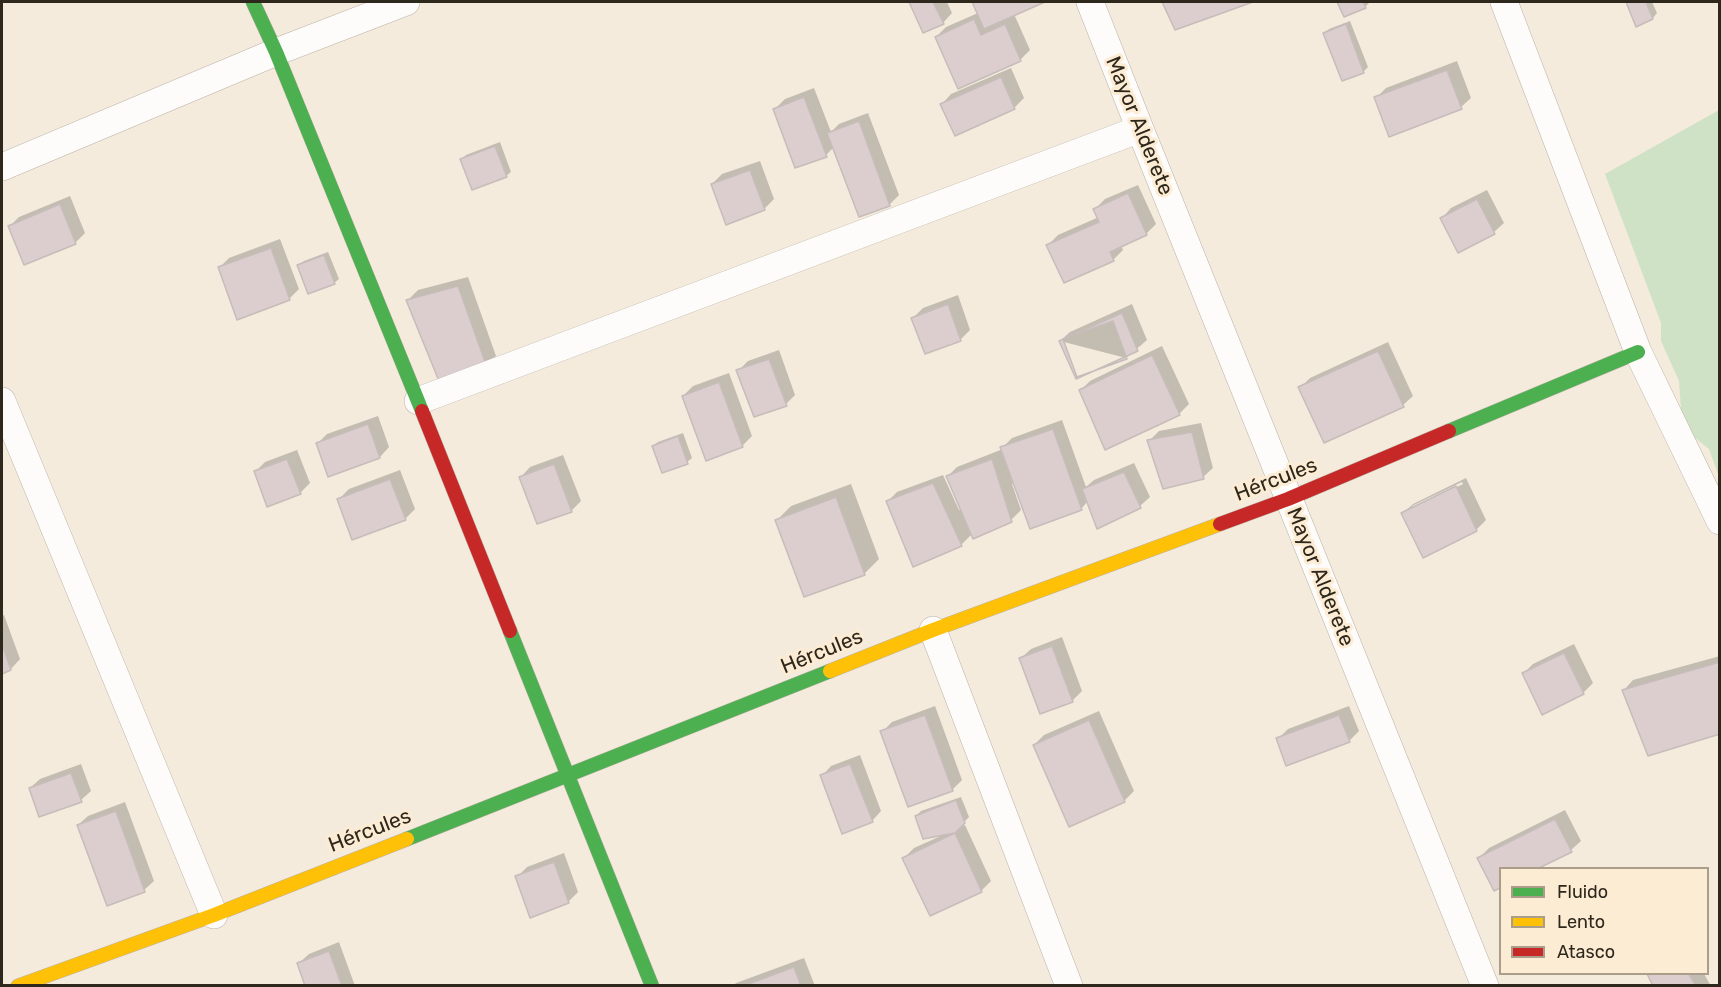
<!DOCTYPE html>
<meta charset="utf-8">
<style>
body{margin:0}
#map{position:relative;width:1721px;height:987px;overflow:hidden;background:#f4ebdd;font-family:Rubik,sans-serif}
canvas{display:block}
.frame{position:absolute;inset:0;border:3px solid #2e271c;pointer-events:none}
.legend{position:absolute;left:1499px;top:867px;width:210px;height:108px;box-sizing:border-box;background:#fdecd4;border:2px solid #aa9d8a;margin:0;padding:8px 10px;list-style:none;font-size:18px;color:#2e271c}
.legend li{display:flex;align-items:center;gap:12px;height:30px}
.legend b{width:30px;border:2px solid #aa9d8a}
</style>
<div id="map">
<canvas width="1721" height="987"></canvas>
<div class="frame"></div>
<ul class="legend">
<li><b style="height:8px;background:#4caf50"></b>Fluido</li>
<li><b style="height:8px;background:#ffc107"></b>Lento</li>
<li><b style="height:8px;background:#c62828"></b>Atasco</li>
</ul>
</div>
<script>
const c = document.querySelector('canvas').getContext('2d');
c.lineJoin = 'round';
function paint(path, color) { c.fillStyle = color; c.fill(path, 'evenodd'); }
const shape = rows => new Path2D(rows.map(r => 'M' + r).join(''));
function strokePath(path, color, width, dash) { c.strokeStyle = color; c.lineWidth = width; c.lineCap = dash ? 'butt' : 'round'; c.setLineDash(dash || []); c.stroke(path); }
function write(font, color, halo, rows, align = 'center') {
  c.font = font + ' Rubik,sans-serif'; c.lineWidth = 6; c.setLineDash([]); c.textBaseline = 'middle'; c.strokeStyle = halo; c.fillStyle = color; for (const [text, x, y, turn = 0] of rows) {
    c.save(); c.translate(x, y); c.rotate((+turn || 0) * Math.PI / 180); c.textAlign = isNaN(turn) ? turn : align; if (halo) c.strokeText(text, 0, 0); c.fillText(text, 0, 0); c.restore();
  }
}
const green = shape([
 [1719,110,1719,477,1709,449,1694,437,1681,410,1679,381,1661,341,1661,323,1605,174]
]);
const shadow = shape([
 [911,2,947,2,952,13,943,23,924,31],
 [973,2,1041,2,1014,14,1030,50,1020,60,936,37,946,27,978,13],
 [1164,2,1248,2,1176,28],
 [1339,2,1370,2,1365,7,1345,15],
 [1627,2,1652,2,1657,13,1653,18,1637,25],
 [1350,21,1368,67,1363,72,1325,33,1329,29],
 [1457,61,1471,98,1461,107,1376,98,1386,88],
 [1011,68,1024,98,1014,108,942,104,951,94],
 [814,88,831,132,839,124,868,113,899,195,889,205,834,147,826,155,775,109,785,99],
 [500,142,511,172,506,176,462,159,466,155],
 [760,161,774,199,764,209,712,184,722,174],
 [1138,185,1156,224,1146,234,1121,245,1123,250,1113,260,1048,245,1058,235,1099,217,1095,209,1105,199],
 [1487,190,1504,223,1494,232,1459,251,1442,218,1451,208],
 [70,196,85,233,75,243,10,226,19,217],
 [280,239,299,289,289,299,219,268,229,258],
 [328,252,339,279,334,283,299,265,304,261],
 [468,277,496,356,486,365,408,300,418,290],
 [958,295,970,330,961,339,926,353,913,318,923,308],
 [1132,304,1147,340,1126,358,1060,341,1070,332],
 [1388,342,1413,396,1403,405,1300,388,1310,378],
 [1162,346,1189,404,1179,414,1106,448,1081,390,1090,381],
 [779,350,795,395,786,404,738,371,748,361],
 [729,373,752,436,742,446,683,396,693,386],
 [378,416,389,447,380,457,317,444,327,434],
 [1062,420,1086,487,1094,480,1134,463,1150,497,1140,506,1088,501,1081,509,1015,483,1012,484,1021,510,1011,520,972,534,961,545,887,502,897,492,943,475,959,510,961,509,948,476,957,467,1003,449,1002,448,1012,438],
 [1201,423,1213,468,1203,477,1149,441,1159,431],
 [683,433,692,458,687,462,653,446,658,442],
 [297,450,310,483,300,493,255,472,265,462],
 [563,455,581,501,571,511,521,477,530,467],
 [400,470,415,509,405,519,339,499,349,489],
 [1466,478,1486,520,1476,530,1403,513,1413,504],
 [1462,482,1463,484,1412,509,1412,506],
 [851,484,879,559,864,574,777,520,791,506],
 [4,615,20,659,11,669,2,672,2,616],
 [1062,637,1082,691,1072,701,1021,658,1031,649],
 [1574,644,1593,683,1583,693,1523,674,1533,664],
 [1720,656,1720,732,1624,690,1633,680],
 [935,706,962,780,952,790,882,732,892,722],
 [1349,706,1359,731,1349,741,1278,739,1288,729],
 [1099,711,1134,791,1124,801,1034,745,1044,735],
 [860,755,881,811,872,821,822,776,831,766],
 [81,764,91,791,81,800,30,788,40,779],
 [961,797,969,817,959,827,965,825,991,881,981,891,930,914,904,858,914,848,943,835,916,816,921,811],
 [125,802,154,881,144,890,78,825,88,816],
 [1565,810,1581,841,1571,850,1535,868,1500,868,1500,886,1495,889,1479,858,1489,848],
 [564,853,578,892,568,902,517,877,527,867],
 [339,942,355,986,307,986,299,963,309,954],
 [804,958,815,986,733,986,736,983],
 [1648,974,1704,974,1711,986,1655,986]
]);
const building = shape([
 [909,2,933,2,944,24,923,33,909,2],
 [972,2,1045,2,984,29,972,2],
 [1162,2,1253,2,1175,30,1162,2],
 [1337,2,1363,2,1366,8,1344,17,1337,2],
 [1626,2,1646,2,1653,19,1636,27,1626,2],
 [974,19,981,35,1005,24,1021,61,958,89,935,37,974,19],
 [1346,24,1364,73,1342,81,1323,33,1346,24],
 [1447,70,1462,109,1389,137,1374,97,1447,70],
 [1001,77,1015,109,955,136,940,104,1001,77],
 [804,97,827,157,795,168,773,109,804,97],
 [859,121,890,206,859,217,827,133,859,121],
 [495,146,507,177,472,190,460,159,495,146],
 [750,170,765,210,726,225,711,184,750,170],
 [1128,193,1147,235,1110,252,1114,261,1064,283,1046,245,1099,222,1093,209,1128,193],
 [1477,199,1495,234,1458,253,1440,218,1477,199],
 [60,204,76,244,24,265,8,226,60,204],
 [271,248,290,300,237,320,218,267,271,248],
 [324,255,335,284,308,294,297,265,324,255],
 [458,286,487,367,441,386,406,300,458,286],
 [948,304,961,341,925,354,911,318,948,304],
 [1122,313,1138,351,1076,379,1059,341,1122,313],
 [1113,321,1127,359,1077,377,1063,339,1113,321],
 [1378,351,1404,407,1324,443,1298,387,1378,351],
 [1152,355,1180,415,1105,450,1079,390,1152,355],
 [769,359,787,406,754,417,736,370,769,359],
 [719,382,743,447,706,461,682,396,719,382],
 [368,424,380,458,328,477,316,443,368,424],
 [1053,429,1082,510,1030,529,1000,447,1053,429],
 [1192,432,1204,479,1163,489,1147,440,1192,432],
 [678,436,688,464,662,473,652,446,678,436],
 [287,459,301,494,267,507,254,471,287,459],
 [992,459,1012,522,973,539,946,476,992,459],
 [554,464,572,512,537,524,519,477,554,464],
 [1124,472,1141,508,1097,529,1082,489,1124,472],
 [390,479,406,520,352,540,337,499,390,479],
 [933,483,962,546,913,567,886,501,933,483],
 [1456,486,1477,531,1423,558,1401,513,1456,486],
 [836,497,865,575,804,597,775,520,836,497],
 [2,644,11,670,2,674,2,644],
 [1052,646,1073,702,1040,714,1019,658,1052,646],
 [1564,653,1584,694,1542,715,1522,673,1564,653],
 [1720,662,1720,734,1648,756,1622,690,1720,662],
 [925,715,953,791,908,807,880,731,925,715],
 [1339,715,1350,742,1286,766,1276,738,1339,715],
 [1089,720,1125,802,1069,827,1033,745,1089,720],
 [850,764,873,822,842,834,820,775,850,764],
 [71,773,82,802,39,817,29,788,71,773],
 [956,800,965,823,955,833,923,839,915,816,956,800],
 [116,811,145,892,107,906,77,825,116,811],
 [1555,819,1572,852,1539,868,1500,868,1500,888,1494,891,1477,858,1555,819],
 [955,833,982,892,930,916,902,858,955,833],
 [554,862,569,903,530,918,515,876,554,862],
 [329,951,342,986,305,986,297,963,329,951],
 [794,967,801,986,743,986,794,967],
 [1647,974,1689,974,1696,986,1653,986,1647,974]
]);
const street = shape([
 [1090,2,1140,129,1485,986],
 [1504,2,1638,352,1720,521],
 [2,167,276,52,406,2],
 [2,401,214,915],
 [418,401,1140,129],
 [933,630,1069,986]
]);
const fast = shape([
 [253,2,276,52,422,411],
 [1449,431,1638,352],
 [510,631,652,986],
 [407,839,830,671]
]);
const slow = shape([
 [830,671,933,630,1220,524],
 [18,986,214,915,407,839]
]);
const jam = shape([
 [422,411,510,631],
 [1220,524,1288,499,1449,431]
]);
const streetNames = [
 ["Mayor Alderete",1139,126,68],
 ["Hércules",1276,480,-21],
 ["Mayor Alderete",1320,577,68],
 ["Hércules",822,652,-22],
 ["Hércules",370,831,-21]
];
paint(green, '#cfe2c5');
paint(shadow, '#0003');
paint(building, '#dccdcf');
strokePath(building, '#c6bdba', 1.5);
strokePath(street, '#bab2a6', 28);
strokePath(fast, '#bab2a6', 15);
strokePath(slow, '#bab2a6', 15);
strokePath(jam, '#bab2a6', 15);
strokePath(street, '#fdfcfa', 27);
strokePath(fast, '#4caf50', 14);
strokePath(slow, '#ffc107', 14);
strokePath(jam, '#c62828', 14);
write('21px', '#2e271c', '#fdecd4', streetNames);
</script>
